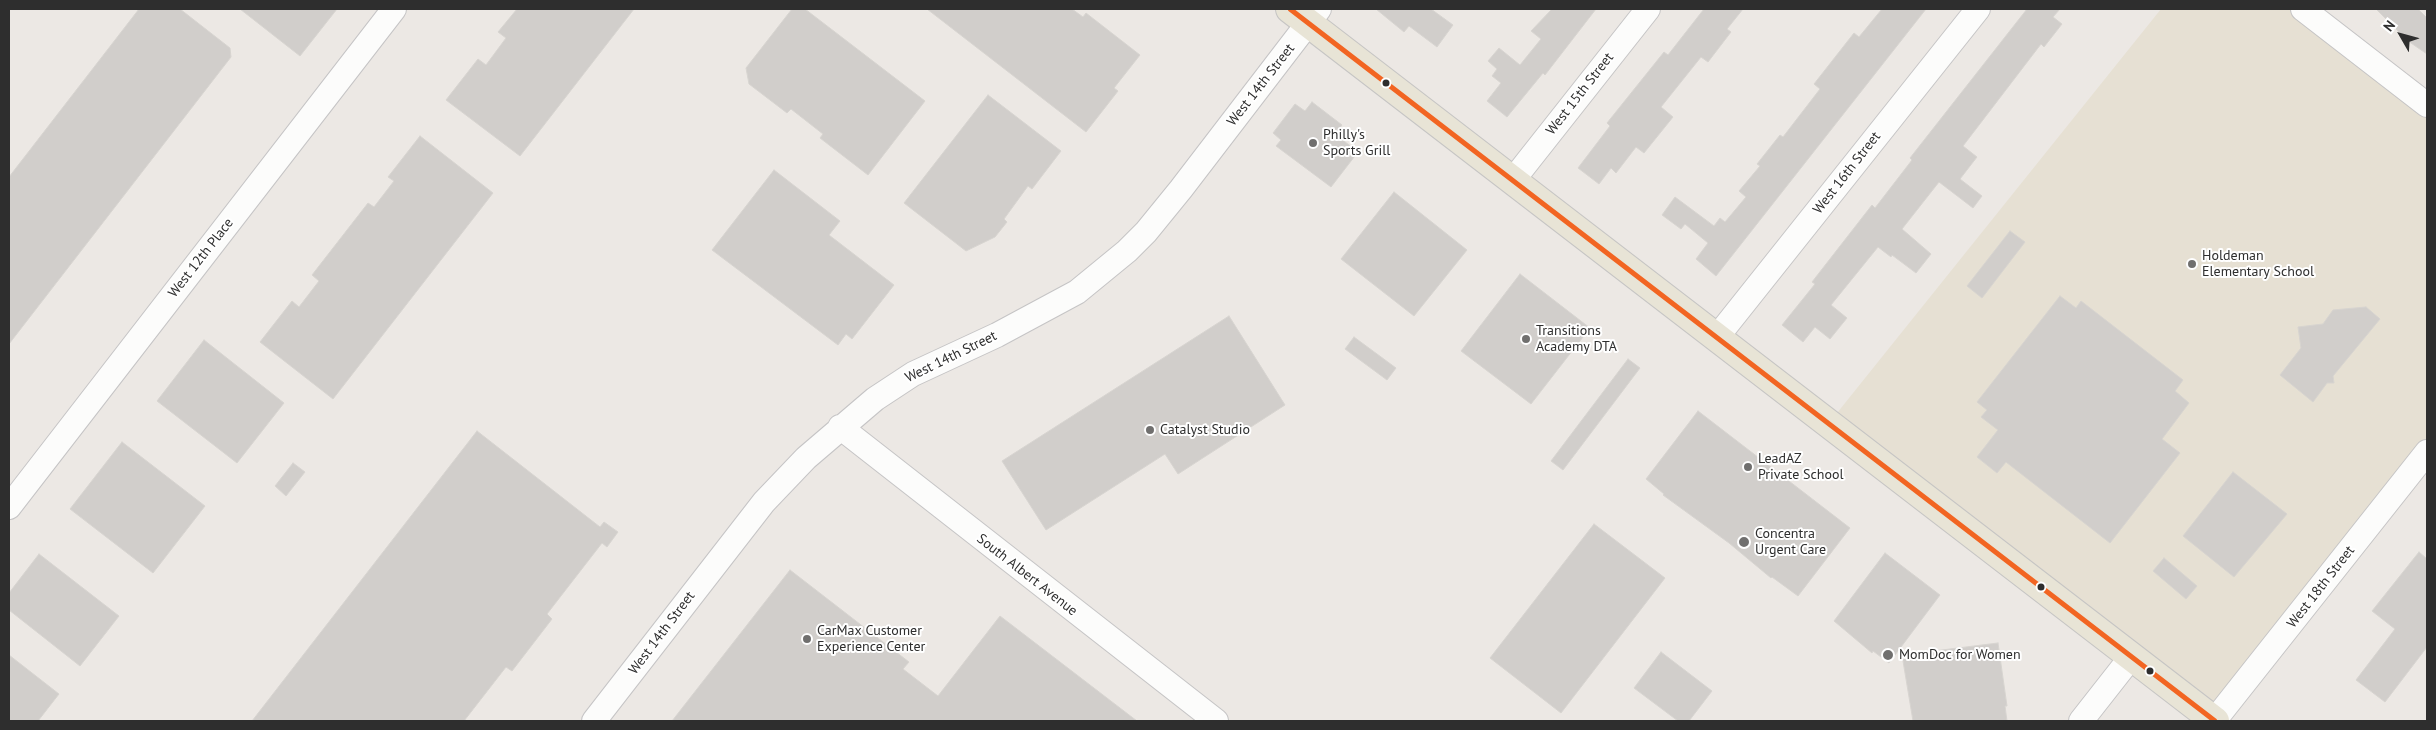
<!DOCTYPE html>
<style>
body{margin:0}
#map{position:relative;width:2436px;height:730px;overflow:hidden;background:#ece8e4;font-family:"PT Sans",sans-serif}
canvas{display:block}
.frame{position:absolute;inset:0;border:10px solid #2e2e2e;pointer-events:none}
.north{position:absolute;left:2376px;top:10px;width:50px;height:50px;-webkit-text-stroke:4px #fff;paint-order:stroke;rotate:308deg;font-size:14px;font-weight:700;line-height:20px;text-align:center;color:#2e2e2e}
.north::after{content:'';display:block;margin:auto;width:18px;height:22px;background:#2e2e2e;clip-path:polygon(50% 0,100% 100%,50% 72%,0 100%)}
</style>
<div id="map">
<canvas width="2436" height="730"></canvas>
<div class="frame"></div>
<div class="north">N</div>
</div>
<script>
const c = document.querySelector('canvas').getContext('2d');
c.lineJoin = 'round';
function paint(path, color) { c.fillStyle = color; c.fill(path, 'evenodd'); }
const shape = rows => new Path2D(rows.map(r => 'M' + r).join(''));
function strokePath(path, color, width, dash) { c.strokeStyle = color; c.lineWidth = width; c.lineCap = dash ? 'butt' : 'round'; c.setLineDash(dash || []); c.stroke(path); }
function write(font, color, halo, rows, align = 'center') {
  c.font = font + ' "PT Sans",sans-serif'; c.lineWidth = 4; c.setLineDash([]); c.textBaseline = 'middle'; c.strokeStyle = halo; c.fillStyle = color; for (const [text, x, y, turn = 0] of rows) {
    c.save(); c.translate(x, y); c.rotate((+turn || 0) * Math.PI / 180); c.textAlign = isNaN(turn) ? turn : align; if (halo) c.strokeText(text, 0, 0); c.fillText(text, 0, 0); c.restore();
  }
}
const education = shape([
 [2161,9,2303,9,2427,105,2427,452,2214,721,1829,423]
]);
const building = shape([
 [139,9,180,9,230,48,231,57,9,344,9,177,139,9],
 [240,9,337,9,300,56,240,9],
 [517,9,634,9,520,156,446,100,478,59,486,65,506,38,498,32,517,9],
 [792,9,805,9,925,101,868,175,820,138,823,134,791,109,787,113,749,84,746,68,792,9],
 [927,9,1072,9,1083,17,1086,13,1140,55,1114,88,1118,91,1086,132,927,9],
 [1376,9,1431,9,1453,25,1437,47,1409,26,1404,32,1376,9],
 [1552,9,1596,9,1545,75,1543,73,1507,117,1487,101,1501,83,1492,76,1497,69,1488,61,1499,48,1520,65,1541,39,1531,31,1552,9],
 [1704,9,1743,9,1727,29,1731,32,1708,62,1701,57,1661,107,1673,117,1644,153,1636,147,1616,173,1611,168,1599,184,1578,168,1610,126,1607,123,1664,52,1668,55,1704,9],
 [1882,9,1926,9,1716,276,1696,259,1708,243,1685,224,1681,229,1662,215,1675,197,1714,226,1720,218,1725,222,1746,197,1739,191,1760,166,1757,164,1780,135,1783,137,1820,89,1814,84,1854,33,1859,37,1882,9],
 [2027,9,2060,9,2053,17,2062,24,2044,47,2041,44,1963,146,1977,157,1960,179,1982,196,1973,208,1939,182,1902,229,1931,254,1916,273,1892,255,1891,257,1878,247,1831,305,1847,318,1830,339,1815,327,1803,342,1782,325,1815,284,1812,282,1872,205,1875,208,1912,160,1910,158,2027,9],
 [2376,9,2418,9,2427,18,2427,54,2408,41,2376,9],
 [988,95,1061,151,1032,189,1028,186,1004,219,1007,222,995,237,966,251,904,203,988,95],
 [1312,102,1342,125,1335,134,1358,152,1331,187,1276,146,1281,140,1273,133,1295,104,1305,111,1312,102],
 [420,136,493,193,333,399,260,342,292,301,299,307,319,281,312,275,368,203,374,207,394,181,388,177,420,136],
 [774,170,840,221,829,235,894,285,852,339,846,334,838,345,712,250,774,170],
 [1394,192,1467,250,1414,316,1341,259,1394,192],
 [2010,231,2025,242,1982,298,1967,286,2010,231],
 [1520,274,1590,328,1531,404,1461,351,1520,274],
 [2060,296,2076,308,2081,301,2183,380,2175,391,2189,403,2162,439,2180,453,2110,543,2006,462,1997,473,1977,457,1998,430,1981,417,1987,410,1977,402,2060,296],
 [2366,307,2380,319,2333,376,2334,383,2327,383,2313,402,2280,375,2301,348,2298,327,2323,324,2333,310,2366,307],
 [1229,316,1285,405,1178,474,1165,454,1046,530,1002,461,1229,316],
 [1354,337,1396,368,1387,380,1345,349,1354,337],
 [204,340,284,403,237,463,157,401,204,340],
 [1628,359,1640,368,1563,470,1551,461,1628,359],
 [1698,411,1850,528,1798,596,1772,577,1771,578,1729,543,1663,495,1664,494,1646,479,1698,411],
 [477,431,600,527,604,522,618,532,607,547,602,543,547,614,552,619,512,671,506,667,464,721,252,721,477,431],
 [122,442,205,506,153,573,70,509,122,442],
 [293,463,305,472,286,496,275,486,293,463],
 [2233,472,2287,514,2234,577,2183,536,2233,472],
 [1594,524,1665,578,1561,713,1490,658,1594,524],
 [2419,552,2427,559,2427,647,2385,702,2356,680,2395,629,2372,611,2419,552],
 [1885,553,1940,595,1889,663,1873,651,1872,653,1834,621,1885,553],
 [39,554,119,616,80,666,9,610,9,593,39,554],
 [2164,558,2197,586,2186,599,2153,571,2164,558],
 [790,570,909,662,903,669,938,696,1000,616,1137,721,672,721,790,570],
 [1998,643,2007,706,2005,706,2007,721,1913,721,1902,655,1998,643],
 [1661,652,1712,691,1689,721,1678,721,1634,688,1661,652],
 [9,655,59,694,38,721,9,721,9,655]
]);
const minor = shape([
 [2303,9,2427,105],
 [1513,180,1648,9],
 [1717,337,1978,9],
 [840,427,1216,721],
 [9,507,394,9],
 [594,721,764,502,806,458,875,399,913,374,997,335,1077,292,1127,251,1146,232,1181,189,1319,9],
 [2081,721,2132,656],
 [2214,721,2427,452]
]);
const major = shape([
 [1290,9,2215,721]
]);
const bus1 = shape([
 [1290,9,2215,721]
]);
const markers = [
 [1386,83,4.5,"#2e2e2e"],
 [1313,143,5,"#706f6e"],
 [2192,264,5,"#706f6e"],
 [1526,339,5,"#706f6e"],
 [1150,430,5,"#706f6e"],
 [1748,467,5,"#706f6e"],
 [1744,542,6,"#706f6e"],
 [2041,587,4.5,"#2e2e2e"],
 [807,639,5,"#706f6e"],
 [1888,655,6,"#706f6e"],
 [2150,671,4.5,"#2e2e2e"]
];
const streetNames = [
 ["West 14th Street",1261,85,-52],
 ["West 15th Street",1580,94,-52],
 ["West 16th Street",1847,173,-52],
 ["West 12th Place",201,258,-52],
 ["West 14th Street",951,357,-26],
 ["South Albert Avenue",1027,575,38],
 ["West 18th Street",2321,587,-52],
 ["West 14th Street",662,633,-53]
];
const poiNames = [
 ["Philly's",1323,135],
 ["Sports Grill",1323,151],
 ["Holdeman",2202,256],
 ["Elementary School",2202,272],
 ["Transitions",1536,331],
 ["Academy DTA",1536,347],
 ["Catalyst Studio",1160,430],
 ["LeadAZ",1758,459],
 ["Private School",1758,475],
 ["Concentra",1755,534],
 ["Urgent Care",1755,550],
 ["CarMax Customer",817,631],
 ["Experience Center",817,647],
 ["MomDoc for Women",1899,655]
];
paint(education, '#e6e0d3');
paint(building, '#d1cecb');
strokePath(building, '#d7d4d0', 1);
strokePath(minor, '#c5c4c5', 26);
strokePath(major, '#c6c5c4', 30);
strokePath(minor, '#fcfcfb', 24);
strokePath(major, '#e8e4d6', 28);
strokePath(bus1, '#f26522', 5);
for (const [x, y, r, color] of markers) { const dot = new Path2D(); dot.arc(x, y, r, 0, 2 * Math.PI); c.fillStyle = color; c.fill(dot); strokePath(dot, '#fff', 2); }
write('14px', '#2e2e2e', '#fff', streetNames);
write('14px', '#2e2e2e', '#fff', poiNames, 'left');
</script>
